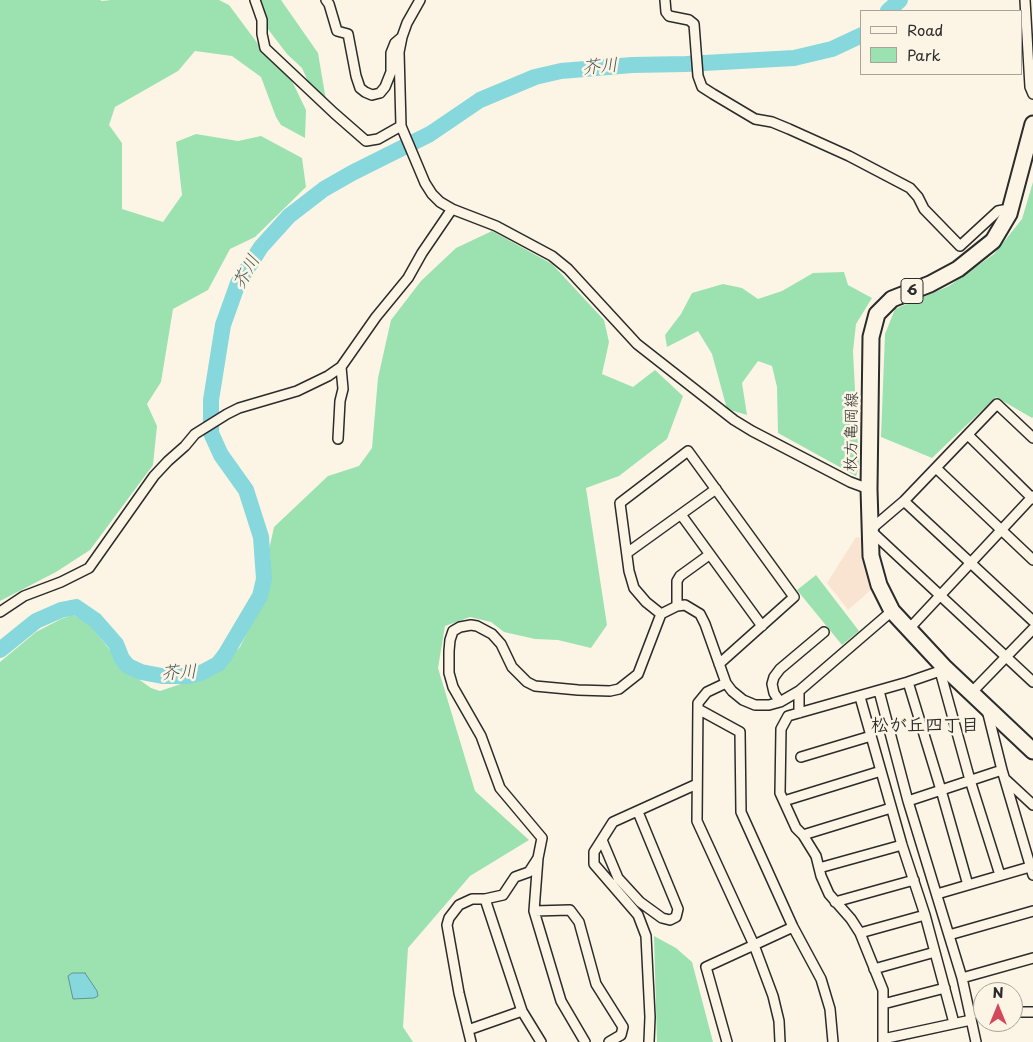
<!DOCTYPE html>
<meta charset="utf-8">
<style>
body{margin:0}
#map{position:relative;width:1033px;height:1042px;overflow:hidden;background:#fcf5e5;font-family:"Playpen Sans",sans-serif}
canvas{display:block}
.legend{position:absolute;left:860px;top:10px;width:162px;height:65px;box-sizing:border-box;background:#fcf5e5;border:1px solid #a8a49b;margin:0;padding:6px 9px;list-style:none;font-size:15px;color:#2b2b2b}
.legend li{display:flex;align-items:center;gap:10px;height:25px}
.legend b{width:25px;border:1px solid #a8a49b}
.north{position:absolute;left:973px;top:982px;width:50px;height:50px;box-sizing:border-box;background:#fcf5e5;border:1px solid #a8a49b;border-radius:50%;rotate:0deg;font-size:14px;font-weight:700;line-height:20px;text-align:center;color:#2b2b2b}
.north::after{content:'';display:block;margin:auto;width:18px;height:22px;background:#d1495b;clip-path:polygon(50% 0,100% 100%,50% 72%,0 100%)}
</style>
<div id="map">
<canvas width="1033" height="1042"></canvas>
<ul class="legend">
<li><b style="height:6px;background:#fcf5e5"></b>Road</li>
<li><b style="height:14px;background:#9be2b0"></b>Park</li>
</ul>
<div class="north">N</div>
</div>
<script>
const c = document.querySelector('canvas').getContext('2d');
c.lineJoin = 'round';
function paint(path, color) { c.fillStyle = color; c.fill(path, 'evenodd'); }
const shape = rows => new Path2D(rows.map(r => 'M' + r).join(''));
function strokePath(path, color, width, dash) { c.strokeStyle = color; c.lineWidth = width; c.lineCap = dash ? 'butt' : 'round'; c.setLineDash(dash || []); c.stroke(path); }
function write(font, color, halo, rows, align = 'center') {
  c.font = font + ' "Playpen Sans","Klee One",sans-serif'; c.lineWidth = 5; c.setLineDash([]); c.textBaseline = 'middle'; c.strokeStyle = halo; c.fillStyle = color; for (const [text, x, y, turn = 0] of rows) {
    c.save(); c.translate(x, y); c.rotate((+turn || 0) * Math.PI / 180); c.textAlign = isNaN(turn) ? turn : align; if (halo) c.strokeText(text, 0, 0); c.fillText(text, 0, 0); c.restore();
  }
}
const built = shape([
 [856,537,862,538,864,562,872,589,848,610,827,583]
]);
const green = shape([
 [0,0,100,0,102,1,111,0,219,0,229,5,261,48,288,73,306,110,305,138,281,125,276,117,261,77,232,56,195,51,178,71,115,107,109,125,122,143,122,209,163,222,182,195,176,142,196,134,238,141,261,136,302,158,306,187,255,237,230,249,208,290,173,309,161,382,147,404,157,426,153,465,90,550,56,572,0,601],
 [260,0,281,0,318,53,326,100,311,88,302,68,287,54,261,20],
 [1033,182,1033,417,1032,418,996,397,932,458,881,437,885,334,895,309,949,286,994,254,1022,219],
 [492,231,552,264,604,320,609,342,602,374,633,387,655,370,683,396,667,439,619,476,586,488,607,625,591,648,558,640,535,639,504,632,491,622,470,617,445,626,438,668,475,791,529,840,470,876,408,948,403,1027,413,1042,0,1042,0,662,36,632,61,619,73,615,87,622,110,650,120,666,151,688,160,691,199,678,220,668,240,647,269,588,269,550,274,527,328,476,359,466,372,448,378,378,391,320,421,281,456,248],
 [844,272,848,285,872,298,856,324,853,351,859,467,856,476,778,433,777,387,772,366,758,361,742,383,747,415,727,409,712,354,698,331,667,347,665,335,681,314,692,293,723,284,742,288,758,299,782,291,813,273],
 [816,575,859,631,842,645,797,590],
 [654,936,676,948,692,962,713,1042,657,1042]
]);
const water = shape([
 [85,973,97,991,98,996,94,998,73,999,68,976,72,973,85,973]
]);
const river = shape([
 [888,11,900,0],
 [0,650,36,621,61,610,76,607,95,620,116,644,122,659,128,666,141,672,162,676,189,676,203,672,218,664,225,655,260,596,264,579,261,537,246,490,221,455,211,433,211,400,223,325,238,283,261,247,289,216,324,189,352,173,430,134,480,100,535,77,561,71,632,65,686,64,794,58,832,49,862,35]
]);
const street = shape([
 [255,0,262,20,262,34,265,48,334,113,366,141,378,139,401,126],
 [326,0,329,4,337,31,348,34,356,76,360,88,365,92,372,95,380,93,385,87,391,72,391,53,395,43,402,37],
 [420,0,407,23,402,37,399,52,401,126,425,183,432,194,440,202,452,209,496,226,552,256,568,269,637,344,734,420,752,431,850,482,869,489],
 [665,0,666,12,669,16,689,20,694,24,698,76,702,87,713,94,755,119,772,122,789,129,849,156,910,188,918,197,924,209,960,246,998,211,1003,210,1009,214],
 [1025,0,1030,87,1033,94],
 [968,435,1033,499],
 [1033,438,997,404,904,501,870,530,1033,682],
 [338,439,340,401,343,389,341,367],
 [936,468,1033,560],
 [904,501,1033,621],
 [682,516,762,626],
 [627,553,716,489],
 [677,606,677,581,680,576,709,555],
 [0,612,24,596,61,582,89,568,154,476,168,461,185,446,195,434,227,414,239,408,297,391,328,376,341,367,376,317,408,278,422,253,452,209],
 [661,614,646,602,634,588,629,571,620,503,688,451,794,597,719,664],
 [908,630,1033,496],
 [940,671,970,780,1000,875],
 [908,682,941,790,968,885],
 [726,683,707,692,698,703,697,821,754,945,793,927],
 [879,691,908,801,962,978,976,1042],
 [972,692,1033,629],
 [860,697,902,845,925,915,954,1023],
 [780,702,774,693,772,684,774,677,780,669,824,632],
 [698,709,740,732,741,812,793,927,821,979,830,1009,833,1042],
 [987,710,1002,770,1033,875],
 [799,713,799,691,892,611],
 [801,757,871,736],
 [1005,779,1033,805],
 [784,801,881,771],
 [908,801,1002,770],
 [803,835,891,808],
 [602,840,618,878,640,902,662,918,670,920,676,917,678,909,638,812],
 [538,858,529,872,515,877,503,895,485,899,522,1011,541,1042],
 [819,868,902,845],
 [937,894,1033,866],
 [835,902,914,880],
 [534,911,561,1001,585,1042],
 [860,933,925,915],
 [949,935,1033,911],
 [874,969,935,952],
 [962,978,1033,958],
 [883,1004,945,988],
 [1013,1012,1033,1012],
 [970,1013,983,1013],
 [468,1030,522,1011],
 [883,1039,971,1020],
 [471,1042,459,993,447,925,449,918,459,905,472,899,485,899],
 [609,1042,621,1035,623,1027,596,984,579,922,570,910,534,911,538,858,542,838,500,788,481,736,453,687,449,673,449,651,450,640,453,631,460,627,471,625,477,626,492,634,501,644,512,667,527,682,535,686,578,690,610,691,619,689,638,674,661,614,677,606,685,605,700,614,705,624,726,683,732,691,743,700,755,705,769,705,780,702,799,691],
 [649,1042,650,1017,646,936,638,915,594,864,594,852,613,822,697,784],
 [727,1042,706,967,754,945,773,996,779,1021,780,1042],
 [883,1042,883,990,860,933,851,919,829,894,821,876,816,856,803,835,796,828,780,793,781,729,788,716,908,682,940,671,945,668]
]);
const primary = shape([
 [1033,124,1009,214,993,241,958,269,930,284,892,299,877,314,871,337,869,489,871,556,879,585,892,611,945,668,1033,751]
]);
const shields = [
 [912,291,22]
];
const shieldNames = [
 ["6",912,291]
];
const streetNames = [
 ["枚方亀岡線",852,432,-89]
];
const waterNames = [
 ["芥川",600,67,-5],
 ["芥川",247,272,-61],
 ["芥川",179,673,-3]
];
const neighbourhoodNames = [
 ["松が丘四丁目",925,726]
];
paint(built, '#f9e4d1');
paint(green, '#9be2b0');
paint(water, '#86d8dc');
strokePath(water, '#629395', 1);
strokePath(river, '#86d8dc', 16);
strokePath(street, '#2b2b2b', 12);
strokePath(primary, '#2b2b2b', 19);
strokePath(street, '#fcf5e5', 9);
strokePath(primary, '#fcf5e5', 15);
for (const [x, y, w] of shields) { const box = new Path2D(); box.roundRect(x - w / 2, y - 12.5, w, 25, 4); c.fillStyle = '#fcf5e5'; c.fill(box); strokePath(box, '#2b2b2b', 1); }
write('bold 15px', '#2b2b2b', null, shieldNames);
write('16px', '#2b2b2b', '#fcf5e5', streetNames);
write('italic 18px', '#425657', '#fcf5e5', waterNames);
write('bold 18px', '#2b2b2b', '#fcf5e5', neighbourhoodNames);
</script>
